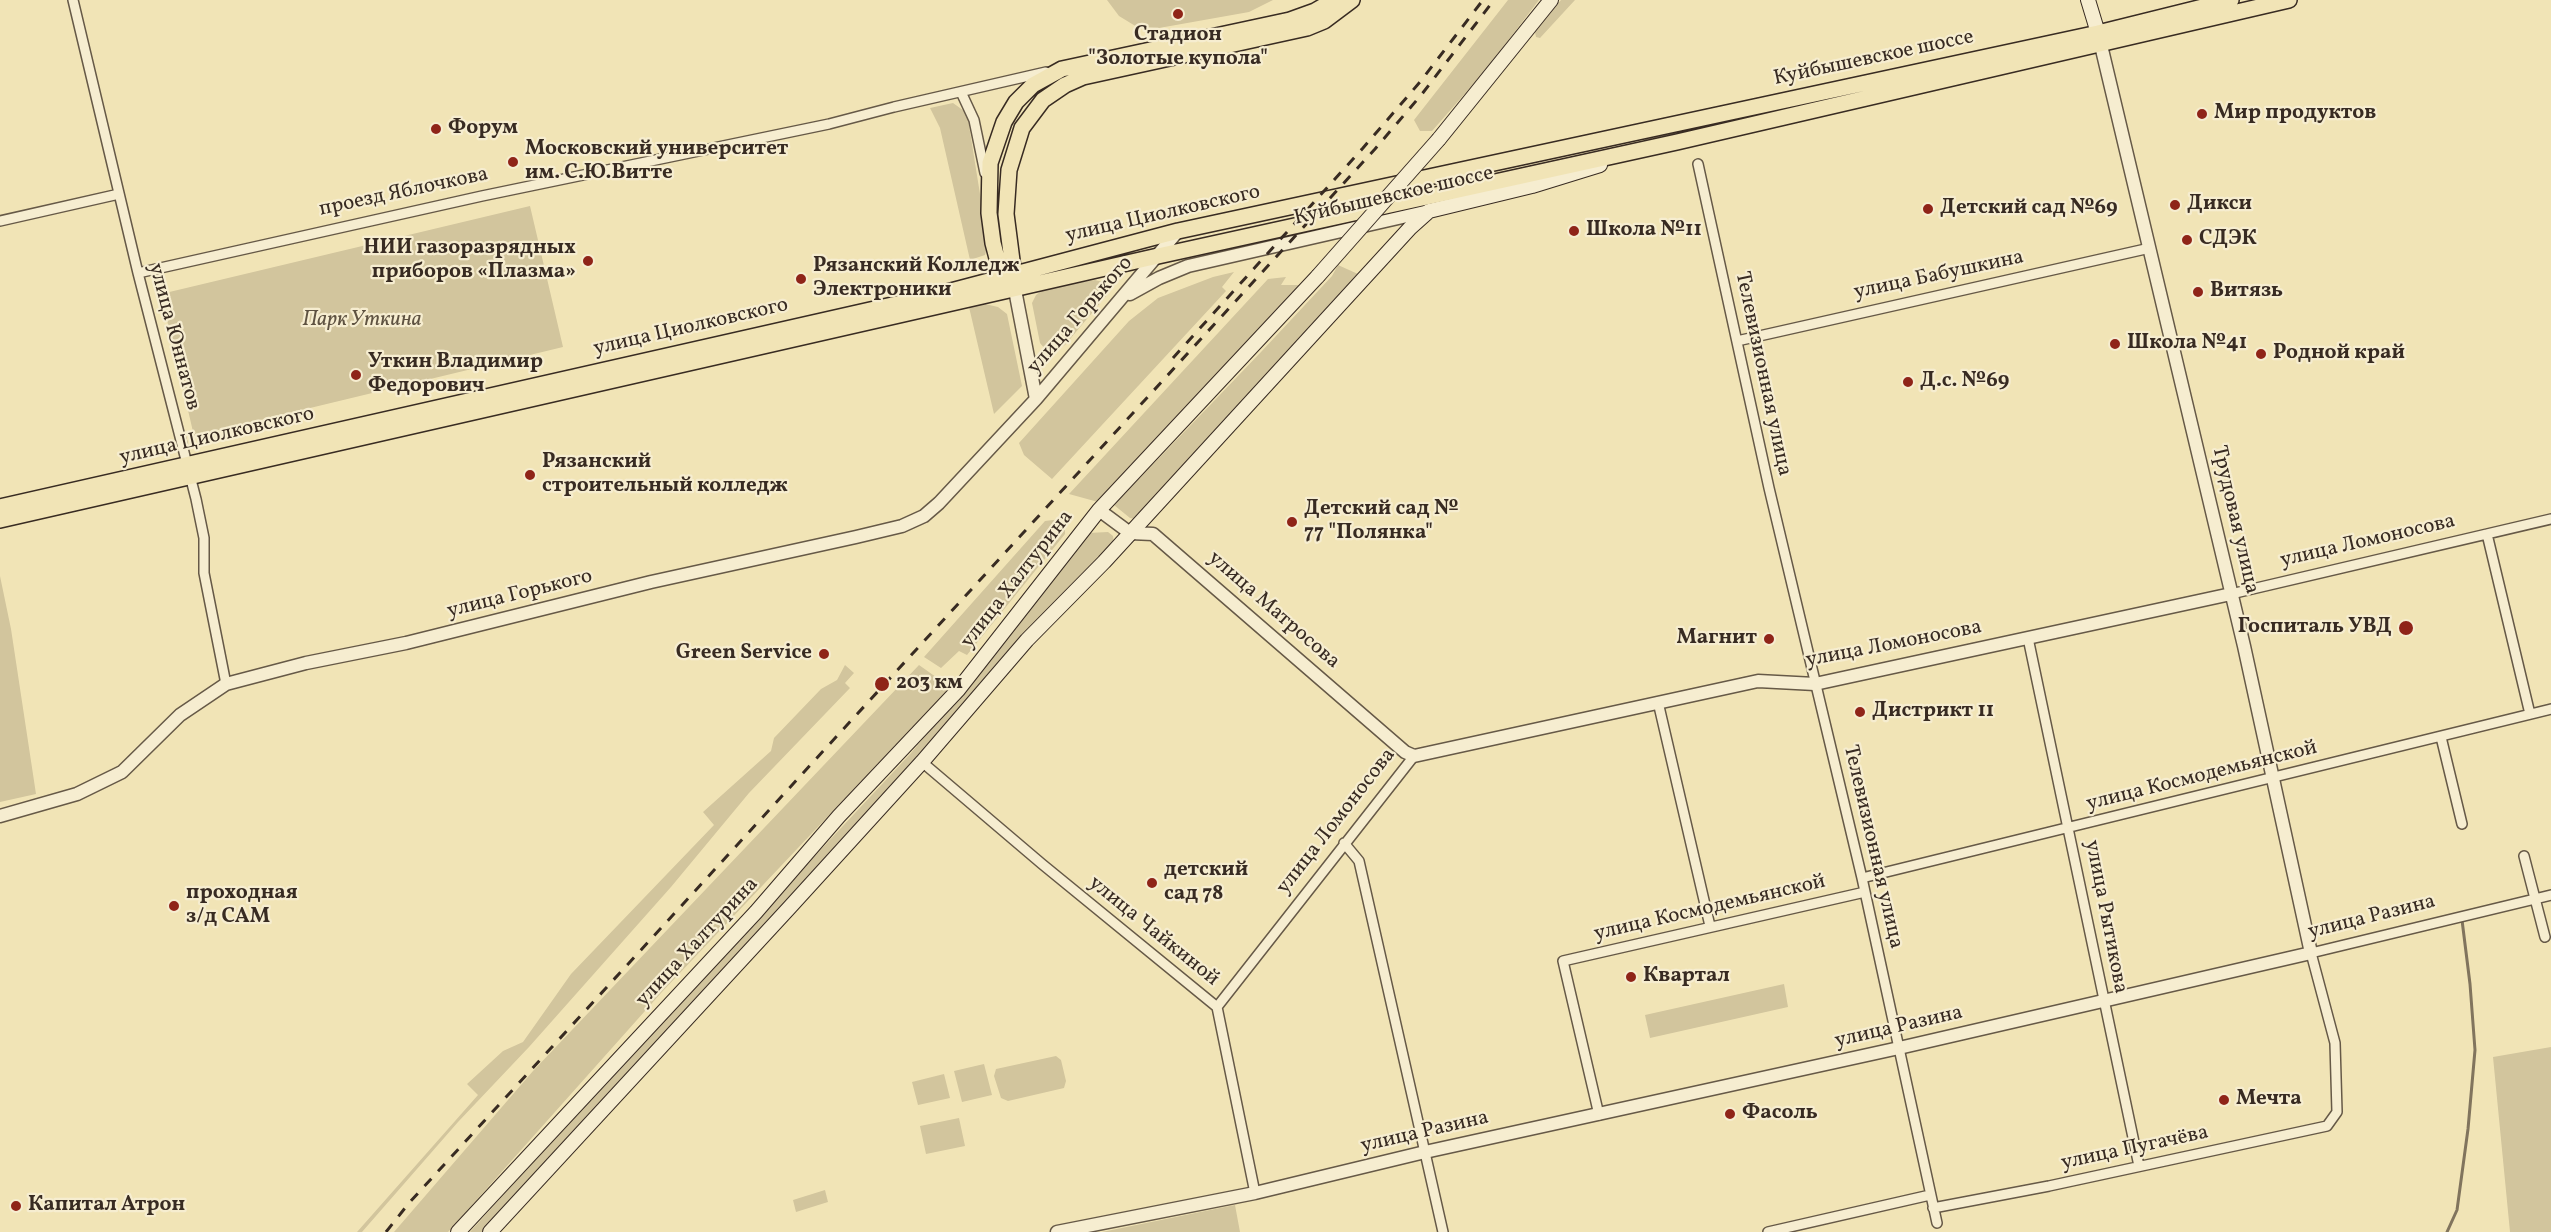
<!DOCTYPE html>
<meta charset="utf-8">
<style>
body{margin:0}
canvas{display:block;background:#f1e4b6}
</style>
<canvas width="2551" height="1232"></canvas>
<script>
const c = document.querySelector('canvas').getContext('2d');
c.lineJoin = 'round';
function paint(path, color) { c.fillStyle = color; c.fill(path, 'evenodd'); }
const shape = rows => new Path2D(rows.map(r => 'M' + r).join(''));
function strokePath(path, color, width, dash) { c.strokeStyle = color; c.lineWidth = width; c.lineCap = dash ? 'butt' : 'round'; c.setLineDash(dash || []); c.stroke(path); }
function write(font, color, halo, rows, align = 'center') {
  c.font = font + ' Vollkorn,serif'; c.lineWidth = 4.5; c.setLineDash([]); c.textBaseline = 'middle'; c.strokeStyle = halo; c.fillStyle = color; for (const [text, x, y, turn = 0] of rows) {
    c.save(); c.translate(x, y); c.rotate((+turn || 0) * Math.PI / 180); c.textAlign = isNaN(turn) ? turn : align; if (halo) c.strokeText(text, 0, 0); c.fillText(text, 0, 0); c.restore();
  }
}
const green = shape([
 [1107,0,1273,0,1249,12,1159,28,1137,27,1119,16],
 [1508,0,1539,0,1484,72,1432,131,1420,131,1414,120],
 [1561,0,1575,0,1540,38,1536,37,1535,32],
 [953,103,967,113,988,244,985,255,970,260,940,128,930,108],
 [530,206,563,347,194,436,161,294],
 [1338,265,1358,274,1135,519,1130,518,1114,505,1261,352,1332,276],
 [1234,272,1222,287,1226,291,1052,479,1024,455,1019,443,1129,321,1158,298,1213,277],
 [1286,277,1281,285,1302,285,1098,502,1069,494,1268,279],
 [1095,280,1103,282,1107,287,1107,295,1065,345,1054,350,1045,349,1040,343,1032,303,1036,295,1044,289],
 [985,304,998,307,1007,314,1022,386,994,414,969,307],
 [1061,519,1065,522,1065,534,967,655,959,651,941,668,924,657,1045,521],
 [1108,532,1113,536,1114,543,924,753,527,1181,482,1232,470,1232,674,1007,911,753,963,691,1088,533],
 [0,576,11,629,36,794,0,802],
 [845,665,854,673,845,683,850,688,749,793,671,887,529,1047,458,1122,362,1232,357,1232,478,1095,467,1084,503,1051,523,1042,571,974,714,825,703,812,771,751,774,738,821,689,837,680],
 [919,665,950,687,661,993,448,1232,394,1232,533,1071],
 [1784,984,1788,1007,1650,1038,1645,1015],
 [2551,1047,2551,1232,2510,1232,2493,1057],
 [1056,1056,1061,1060,1066,1081,1064,1088,1008,1101,1001,1098,994,1076,996,1069],
 [984,1064,992,1095,962,1102,954,1071],
 [944,1074,950,1098,918,1105,912,1082],
 [959,1118,965,1146,926,1154,920,1126],
 [825,1190,828,1202,796,1212,793,1200],
 [1235,1205,1240,1232,1102,1232]
]);
const stream = shape([
 [2447,1232,2457,1210,2468,1129,2475,1050,2470,984,2462,920]
]);
const minor = shape([
 [73,0,138,273,196,499,204,538,204,573,226,684],
 [961,92,974,120,985,173],
 [1698,164,1769,488,1862,878,1937,1223],
 [0,221,119,194],
 [138,273,482,196,829,124,894,107,1046,72],
 [1737,341,2150,248],
 [2487,534,2530,714],
 [2231,594,2551,519],
 [2028,638,2139,1166],
 [1658,702,1710,926],
 [2441,737,2462,824],
 [922,762,1042,864,1217,1007,1255,1193],
 [1344,843,1359,861,1443,1232],
 [2524,856,2545,937],
 [1862,878,2551,709],
 [1217,1007,1414,756],
 [1599,1115,1563,961,1865,892],
 [1933,1208,2049,1186,2327,1126,2337,1112,2335,1043,2311,953,2551,895],
 [1768,1232,1930,1195]
]);
const tertiary = shape([
 [1015,290,1036,399],
 [1130,294,1159,278,1188,266,1429,211],
 [1099,510,1130,533,1153,534,1405,752,1414,756,1758,681,1815,684,2231,594],
 [0,816,77,794,122,772,180,715,226,684,306,663,406,643,651,582,856,537,902,526,924,516,939,503,1036,399,1178,231],
 [1057,1232,1255,1193,1425,1152,1899,1048,2311,953,2244,646,2099,37]
]);
const secondary = shape([
 [2088,0,2098,33],
 [1439,139,1551,0],
 [458,1232,756,912,839,816,958,690,1099,510,1318,276],
 [490,1232,790,907,922,762,1027,640,1104,562,1410,228,1429,211,1532,186,1600,165]
]);
const primary = shape([
 [1002,277,993,243,989,213,990,163,1004,122,1016,102,1033,85,1062,69,1290,20,1315,11,1334,0],
 [1015,284,1006,214,1009,170,1022,128,1043,100,1065,85,1083,77,1307,28,1324,21,1352,0],
 [0,507,932,296,1178,231,2098,33,2231,0],
 [0,520,1158,256,1677,142,2289,0]
]);
const rail = shape([
 [1173,358,1363,148,1420,82,1483,0],
 [386,1232,409,1203,1375,149,1422,94,1494,0]
]);
const secondaryBridge = shape([
 [1318,276,1439,139]
]);
const markers = [
 [1178,14,6,"#8f2418"],
 [2202,114,6,"#8f2418"],
 [436,129,6,"#8f2418"],
 [513,162,6,"#8f2418"],
 [2175,205,6,"#8f2418"],
 [1928,209,6,"#8f2418"],
 [1574,231,6,"#8f2418"],
 [2187,240,6,"#8f2418"],
 [588,261,6,"#8f2418"],
 [801,279,6,"#8f2418"],
 [2198,292,6,"#8f2418"],
 [2115,344,6,"#8f2418"],
 [2261,354,6,"#8f2418"],
 [356,375,6,"#8f2418"],
 [1908,382,6,"#8f2418"],
 [530,475,6,"#8f2418"],
 [1292,522,6,"#8f2418"],
 [2406,628,8,"#8f2418"],
 [1769,639,6,"#8f2418"],
 [824,654,6,"#8f2418"],
 [882,684,8,"#8f2418"],
 [1860,712,6,"#8f2418"],
 [1152,883,6,"#8f2418"],
 [174,906,6,"#8f2418"],
 [1631,977,6,"#8f2418"],
 [2224,1100,6,"#8f2418"],
 [1730,1114,6,"#8f2418"],
 [16,1206,6,"#8f2418"]
];
const poiNames = [
 ["Стадион",1178,36,"center"],
 ["\"Золотые купола\"",1178,60,"center"],
 ["Мир продуктов",2214,114],
 ["Форум",448,129],
 ["Московский университет",525,150],
 ["им. С.Ю.Витте",525,174],
 ["Дикси",2187,205],
 ["Детский сад №69",1940,209],
 ["Школа №11",1586,231],
 ["СДЭК",2199,240],
 ["НИИ газоразрядных",576,249,"right"],
 ["приборов «Плазма»",576,273,"right"],
 ["Рязанский Колледж",813,267],
 ["Электроники",813,291],
 ["Витязь",2210,292],
 ["Школа №41",2127,344],
 ["Родной край",2273,354],
 ["Уткин Владимир",368,363],
 ["Федорович",368,387],
 ["Д.с. №69",1920,382],
 ["Рязанский",542,463],
 ["строительный колледж",542,487],
 ["Детский сад №",1304,510],
 ["77 \"Полянка\"",1304,534],
 ["Госпиталь УВД",2392,628,"right"],
 ["Магнит",1757,639,"right"],
 ["Green Service",812,654,"right"],
 ["203 км",896,684],
 ["Дистрикт 11",1872,712],
 ["детский",1164,871],
 ["сад 78",1164,895],
 ["проходная",186,894],
 ["з/д САМ",186,918],
 ["Квартал",1643,977],
 ["Мечта",2236,1100],
 ["Фасоль",1742,1114],
 ["Капитал Атрон",28,1206]
];
const streetNames = [
 ["Куйбышевское шоссе",1874,59,-12],
 ["проезд Яблочкова",404,193,-12],
 ["Куйбышевское шоссе",1394,197,-13],
 ["улица Циолковского",1163,215,-13],
 ["улица Бабушкина",1939,276,-12],
 ["улица Горького",1081,316,-49],
 ["улица Циолковского",691,328,-13],
 ["улица Юннатов",173,337,75],
 ["Телевизионная улица",1762,374,78],
 ["улица Циолковского",217,437,-13],
 ["Трудовая улица",2234,520,77],
 ["улица Ломоносова",2368,542,-13],
 ["улица Халтурина",1018,580,-52],
 ["улица Горького",520,595,-14],
 ["улица Матросова",1273,611,41],
 ["улица Ломоносова",1894,645,-11],
 ["улица Космодемьянской",2202,777,-14],
 ["улица Ломоносова",1337,822,-52],
 ["Телевизионная улица",1872,847,77],
 ["улица Космодемьянской",1710,909,-13],
 ["улица Рытикова",2105,917,79],
 ["улица Разина",2372,918,-14],
 ["улица Чайкиной",1153,932,39],
 ["улица Халтурина",698,943,-47],
 ["улица Разина",1899,1028,-13],
 ["улица Разина",1425,1133,-13],
 ["улица Пугачёва",2135,1149,-12]
];
const parkNames = [
 ["Парк Уткина",362,321]
];
paint(green, '#d2c59d');
strokePath(stream, '#81745d', 3);
strokePath(minor, '#665947', 12);
strokePath(tertiary, '#665947', 15);
strokePath(secondary, '#382b22', 16);
strokePath(primary, '#382b22', 18);
strokePath(minor, '#f6edd0', 9);
strokePath(tertiary, '#f6edd0', 12);
strokePath(secondary, '#f6edd0', 14);
strokePath(primary, '#f1e4b6', 15);
strokePath(rail, '#382b22', 3, [10, 10]);
strokePath(secondaryBridge, '#382b22', 16, []);
strokePath(secondaryBridge, '#f6edd0', 14);
for (const [x, y, r, color] of markers) { const dot = new Path2D(); dot.arc(x, y, r, 0, 2 * Math.PI); c.fillStyle = color; c.fill(dot); strokePath(dot, '#f6edd0', 2); }
write('bold 21px', '#382b22', '#f6edd0', poiNames, 'left');
write('21px', '#382b22', '#f6edd0', streetNames);
write('italic 21px', '#5e5241', '#f6edd0', parkNames);
</script>
